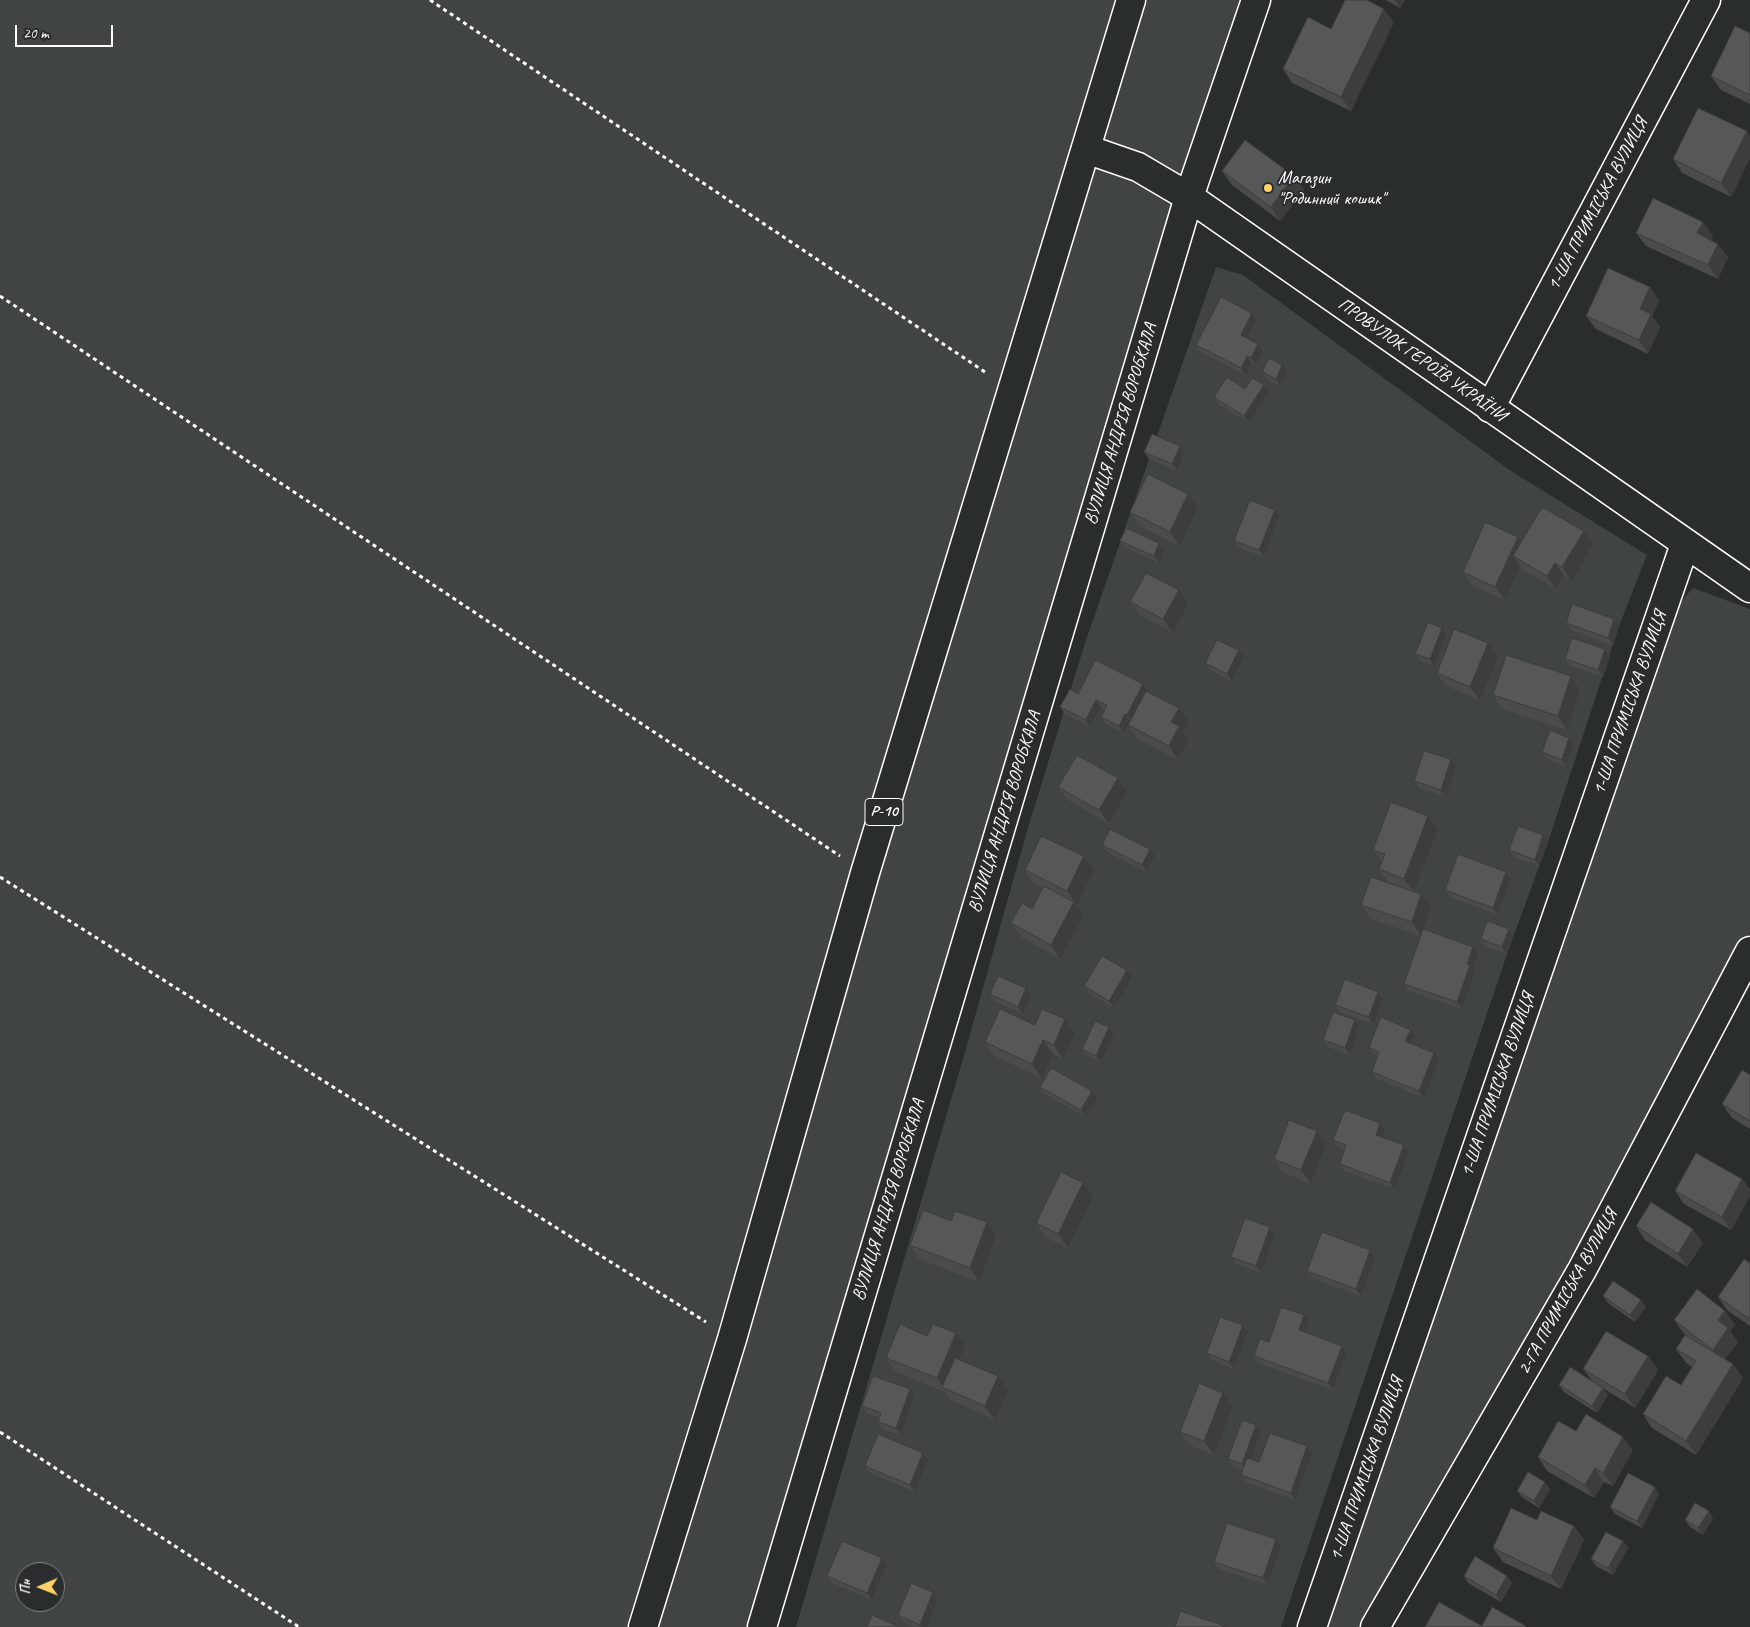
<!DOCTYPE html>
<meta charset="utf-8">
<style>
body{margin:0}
#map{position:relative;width:1750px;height:1627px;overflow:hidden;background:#2a2d2e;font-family:Caveat,sans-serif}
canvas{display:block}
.north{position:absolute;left:15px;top:1562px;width:50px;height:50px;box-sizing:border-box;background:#2a2d2e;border:1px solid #7f8182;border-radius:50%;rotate:269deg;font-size:14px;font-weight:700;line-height:20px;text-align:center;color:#fff}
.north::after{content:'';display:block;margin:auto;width:18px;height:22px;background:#ffd166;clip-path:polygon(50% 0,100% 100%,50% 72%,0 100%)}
.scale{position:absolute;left:15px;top:25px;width:98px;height:22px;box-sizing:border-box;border:2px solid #fff;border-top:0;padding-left:6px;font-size:15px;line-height:18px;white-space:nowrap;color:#fff;-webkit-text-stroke:4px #2a2d2e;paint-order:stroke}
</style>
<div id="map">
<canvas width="1750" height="1627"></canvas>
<div class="north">Пн</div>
<div class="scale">20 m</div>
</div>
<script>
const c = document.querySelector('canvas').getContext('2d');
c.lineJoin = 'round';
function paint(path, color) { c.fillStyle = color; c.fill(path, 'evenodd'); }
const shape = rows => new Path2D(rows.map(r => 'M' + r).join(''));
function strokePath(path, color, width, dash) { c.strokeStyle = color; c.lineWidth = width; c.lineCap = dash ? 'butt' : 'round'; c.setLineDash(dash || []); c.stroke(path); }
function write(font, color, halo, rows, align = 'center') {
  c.font = font + ' Caveat,sans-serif'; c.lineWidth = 4; c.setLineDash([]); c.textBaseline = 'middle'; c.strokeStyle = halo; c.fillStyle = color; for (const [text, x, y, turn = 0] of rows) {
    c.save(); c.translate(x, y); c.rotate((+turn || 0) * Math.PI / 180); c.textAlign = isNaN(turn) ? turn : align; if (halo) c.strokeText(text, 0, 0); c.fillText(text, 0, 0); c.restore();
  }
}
const green = shape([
 [0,0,1256,0,762,1627,0,1627],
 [25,1572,55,1572,55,1602,25,1602],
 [1216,267,1243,275,1511,471,1647,555,1619,626,1548,842,1507,954,1281,1627,796,1627,965,1052,1027,831,1085,643],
 [1693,588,1750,609,1750,932,1576,1260,1368,1627,1318,1627,1667,618]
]);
const path = shape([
 [430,0,985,372],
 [0,296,840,856],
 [0,877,706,1322],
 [0,1432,299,1627]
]);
const street = shape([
 [1086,149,1138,167,1189,197,1750,588],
 [1490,408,1706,0],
 [762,1627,1189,197,1256,0],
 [1312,1627,1685,544],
 [1375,1627,1582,1270,1750,951]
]);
const primary = shape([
 [643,1627,732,1339,865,873,1131,0]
]);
const wall = shape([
 [1386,0,1405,0,1400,8],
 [1394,22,1351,111,1292,83,1283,69],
 [1750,33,1750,104,1721,90,1711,76],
 [1750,136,1750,158,1731,197,1682,173,1673,159],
 [1222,171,1294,176,1304,190,1280,221,1232,185],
 [1636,233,1713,236,1711,240,1728,257,1718,279,1646,246],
 [1650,287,1659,301,1652,316,1660,327,1648,354,1596,329,1586,316],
 [1252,313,1256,320,1247,338,1263,351,1256,365,1252,363,1245,375,1201,352,1196,345],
 [1262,372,1287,372,1280,386,1267,379],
 [1245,389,1269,392,1249,423,1219,404,1214,397],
 [1144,452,1184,453,1177,471,1149,459],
 [1188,494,1198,507,1180,546,1140,526,1130,512],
 [1279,516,1264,557,1239,548,1234,541],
 [1584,531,1593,545,1572,581,1564,576,1556,589,1523,570,1520,566,1505,600,1473,586,1463,572,1521,542],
 [1120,541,1159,543,1164,550,1159,563,1125,548],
 [1130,602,1188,604,1173,633,1140,615],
 [1566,623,1619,626,1613,645,1571,630],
 [1442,628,1446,635,1434,666,1420,661,1415,654],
 [1488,643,1498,657,1480,700,1446,686,1437,673],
 [1605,649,1610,656,1603,677,1569,665,1565,659],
 [1239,650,1244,657,1232,681,1210,670,1205,663],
 [1580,690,1567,730,1503,709,1493,695],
 [1148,691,1148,692,1179,708,1189,722,1183,732,1189,740,1178,760,1138,739,1128,725,1130,721,1124,733,1106,724,1101,717,1105,709,1101,707,1090,727,1065,714,1060,707,1078,694],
 [1574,745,1566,766,1547,759,1542,752],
 [1451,759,1456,766,1446,797,1419,788,1414,781],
 [1058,787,1127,792,1109,824,1068,800],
 [1428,816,1438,829,1414,892,1421,894,1431,908,1424,929,1473,947,1478,954,1473,969,1475,972,1462,1009,1409,991,1404,984,1421,936,1371,919,1361,905,1389,883,1379,869,1382,862,1373,850],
 [1548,842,1539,866,1514,857,1509,850],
 [1102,845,1155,856,1147,872,1107,852],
 [1025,870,1094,870,1077,905,1075,904,1084,916,1060,959,1021,937,1011,923,1032,909,1043,888,1034,884],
 [1511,879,1497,915,1450,897,1445,890],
 [1509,929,1513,936,1507,954,1485,946,1481,939],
 [1132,977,1114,1008,1089,993,1084,986],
 [1026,988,1031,995,1023,1014,994,1001,990,994],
 [1383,999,1373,1024,1340,1012,1335,1005],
 [1065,1019,1075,1033,1063,1059,1053,1054,1042,1078,994,1056,985,1042,1035,1025],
 [1109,1027,1114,1034,1101,1062,1087,1056,1082,1049],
 [1359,1027,1350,1055,1328,1047,1323,1040],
 [1415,1036,1412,1044,1434,1053,1439,1060,1424,1098,1377,1079,1372,1072,1378,1056,1373,1054,1369,1047],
 [1750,1075,1750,1129,1732,1118,1722,1104],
 [1040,1087,1097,1098,1086,1117,1045,1094],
 [1385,1130,1383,1137,1409,1152,1395,1189,1344,1171,1340,1164,1345,1150,1338,1147,1333,1140],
 [1317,1131,1326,1144,1311,1184,1284,1173,1274,1159],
 [1742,1179,1750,1190,1750,1196,1731,1230,1684,1204,1675,1191],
 [1083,1183,1093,1197,1068,1248,1045,1237,1036,1223],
 [951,1221,996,1236,979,1282,919,1259,910,1245],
 [1636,1226,1703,1243,1687,1267,1645,1240],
 [1270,1227,1275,1234,1261,1273,1236,1264,1231,1257],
 [1370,1250,1375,1257,1361,1296,1312,1278,1307,1271],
 [1750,1263,1750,1326,1727,1310,1718,1297],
 [1603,1296,1646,1307,1635,1322,1608,1303],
 [1725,1311,1735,1325,1730,1331,1738,1342,1725,1359,1743,1378,1696,1455,1652,1428,1643,1414,1681,1385,1692,1367,1686,1363,1676,1349,1685,1335,1674,1320],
 [1304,1315,1309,1322,1306,1332,1342,1346,1347,1352,1333,1390,1258,1363,1254,1356,1269,1342],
 [1248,1332,1234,1369,1212,1360,1207,1353],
 [927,1336,965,1346,960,1360,1008,1390,995,1420,951,1400,945,1392,896,1372,886,1358],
 [1648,1356,1658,1370,1635,1408,1598,1385,1608,1395,1597,1413,1564,1392,1559,1385,1593,1382,1583,1369],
 [910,1389,914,1396,901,1435,883,1429,878,1422,880,1418,867,1413,862,1406],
 [1233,1407,1214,1455,1189,1445,1180,1432],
 [1256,1425,1261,1432,1251,1460,1259,1462,1312,1453,1295,1500,1246,1482,1241,1475,1243,1470,1232,1466,1228,1459],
 [1633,1450,1613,1486,1604,1482,1594,1498,1547,1471,1538,1457],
 [928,1460,915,1492,870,1473,865,1466],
 [1550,1489,1539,1508,1522,1497,1517,1491],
 [1659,1494,1642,1528,1615,1514,1610,1507],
 [1713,1518,1703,1535,1690,1527,1685,1520],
 [1537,1520,1574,1526,1584,1540,1561,1589,1503,1562,1493,1548],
 [1276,1539,1281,1546,1268,1585,1219,1569,1214,1562],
 [1623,1541,1628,1548,1613,1575,1596,1566,1591,1559],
 [882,1558,887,1565,872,1600,832,1583,827,1576],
 [1464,1576,1507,1576,1512,1583,1501,1602,1468,1583],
 [938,1599,927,1627,914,1627,903,1622,898,1615]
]);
const shadedWall = shape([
 [1395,0,1405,0,1400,8],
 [1384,9,1394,22,1351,111,1341,97],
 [1747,131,1750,136,1750,158,1731,197,1721,183],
 [1294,176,1304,190,1280,221,1271,207],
 [1703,222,1713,236,1707,247,1697,233],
 [1718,244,1728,257,1718,279,1708,265],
 [1650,287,1659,301,1652,316,1660,327,1648,354,1639,340,1640,309],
 [1252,313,1256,320,1245,342,1241,335],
 [1258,344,1263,351,1256,365,1251,358],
 [1247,356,1252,363,1245,375,1241,368],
 [1282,365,1287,372,1280,386,1276,379],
 [1264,385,1269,392,1249,423,1244,416],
 [1180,446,1184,453,1177,471,1172,464],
 [1188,494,1198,507,1180,546,1170,532],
 [1275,510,1279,516,1264,557,1259,550],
 [1584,531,1593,545,1572,581,1562,567],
 [1518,537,1527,551,1513,556,1520,566,1505,600,1495,587],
 [1159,543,1164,550,1159,563,1154,556],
 [1555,563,1564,576,1556,589,1547,576],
 [1179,590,1188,604,1173,633,1163,619],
 [1614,619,1619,626,1613,645,1608,638],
 [1442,628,1446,635,1434,666,1430,659],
 [1488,643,1498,657,1480,700,1470,687],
 [1605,649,1610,656,1603,677,1598,670],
 [1239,650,1244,657,1232,681,1227,674],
 [1571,676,1580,690,1567,730,1558,716],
 [1143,684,1148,691,1132,722,1127,715],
 [1096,700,1101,707,1090,727,1086,720],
 [1179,708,1189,722,1183,732,1189,740,1178,760,1169,746,1171,722],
 [1125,714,1130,721,1124,733,1119,726],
 [1569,738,1574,745,1566,766,1562,760],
 [1451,759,1456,766,1446,797,1441,790],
 [1118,778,1127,792,1109,824,1099,810],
 [1428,816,1438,829,1414,892,1404,879],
 [1543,835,1548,842,1539,866,1535,860],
 [1150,849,1155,856,1147,872,1142,865],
 [1084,856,1094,870,1077,905,1067,891],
 [1506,872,1511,879,1497,915,1493,908],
 [1421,894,1431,908,1421,936,1412,922],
 [1074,902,1084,916,1060,959,1051,945],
 [1509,929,1513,936,1507,954,1502,947],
 [1473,947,1478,954,1473,969,1475,972,1462,1009,1457,1002],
 [1127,970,1132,977,1114,1008,1109,1001],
 [1026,988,1031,995,1023,1014,1018,1007],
 [1378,992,1383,999,1373,1024,1369,1017],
 [1065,1019,1075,1033,1063,1059,1054,1045],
 [1355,1020,1359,1027,1350,1055,1345,1048],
 [1109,1027,1114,1034,1101,1062,1096,1056],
 [1411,1030,1415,1036,1410,1048,1405,1041],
 [1043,1040,1053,1054,1042,1078,1032,1064],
 [1434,1053,1439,1060,1424,1098,1419,1091],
 [1092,1091,1097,1098,1086,1117,1081,1110],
 [1380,1123,1385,1130,1381,1142,1376,1135],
 [1317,1131,1326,1144,1311,1184,1301,1170],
 [1404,1145,1409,1152,1395,1189,1390,1183],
 [1742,1179,1750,1190,1750,1196,1731,1230,1722,1217],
 [1083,1183,1093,1197,1068,1248,1058,1234],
 [987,1222,996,1236,979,1282,970,1268],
 [1270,1227,1275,1234,1261,1273,1256,1266],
 [1693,1229,1703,1243,1687,1267,1678,1254],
 [1370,1250,1375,1257,1361,1296,1356,1289],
 [1641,1300,1646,1307,1635,1322,1630,1315],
 [1725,1311,1735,1325,1730,1331,1738,1342,1722,1363,1713,1350,1718,1320],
 [1304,1315,1309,1322,1304,1337,1299,1330],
 [1243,1325,1248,1332,1234,1369,1229,1362],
 [956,1333,965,1346,948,1389,943,1387,937,1378],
 [1342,1346,1347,1352,1333,1390,1328,1383],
 [1648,1356,1658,1370,1635,1408,1625,1394],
 [1733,1364,1743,1378,1696,1455,1686,1441],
 [998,1376,1008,1390,995,1420,985,1406],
 [1603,1388,1608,1395,1597,1413,1592,1406],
 [910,1389,914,1396,901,1435,896,1428],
 [1223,1393,1233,1407,1214,1455,1204,1441],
 [1256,1425,1261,1432,1247,1471,1242,1464],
 [1623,1437,1633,1450,1613,1486,1603,1473],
 [1307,1446,1312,1453,1295,1500,1291,1493],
 [923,1453,928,1460,915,1492,910,1485],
 [1595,1468,1604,1482,1594,1498,1585,1485],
 [1545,1482,1550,1489,1539,1508,1534,1501],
 [1655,1487,1659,1494,1642,1528,1637,1521],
 [1709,1511,1713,1518,1703,1535,1698,1528],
 [1574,1526,1584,1540,1561,1589,1551,1576],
 [1276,1539,1281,1546,1268,1585,1263,1578],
 [1623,1541,1628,1548,1613,1575,1608,1568],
 [882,1558,887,1565,872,1600,867,1593],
 [1507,1576,1512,1583,1501,1602,1496,1595],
 [933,1592,938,1599,927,1627,922,1627,920,1625]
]);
const building = shape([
 [1345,0,1367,0,1384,9,1341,97,1283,69,1308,17,1331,29,1345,0],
 [1735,26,1750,33,1750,95,1711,76,1735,26],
 [1698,108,1747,131,1721,183,1673,159,1698,108],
 [1245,140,1294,176,1271,207,1222,171,1245,140],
 [1653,198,1703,222,1697,233,1718,244,1708,265,1636,233,1653,198],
 [1608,268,1650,287,1640,309,1651,314,1639,340,1586,316,1608,268],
 [1221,297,1252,313,1241,335,1258,344,1251,358,1247,356,1241,368,1196,345,1221,297],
 [1269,358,1282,365,1276,379,1262,372,1269,358],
 [1227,377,1245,389,1252,378,1264,385,1244,416,1214,397,1227,377],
 [1152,434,1180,446,1172,464,1144,452,1152,434],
 [1148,474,1188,494,1170,532,1130,512,1148,474],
 [1250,500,1275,510,1259,550,1234,541,1250,500],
 [1542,507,1584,531,1562,567,1555,563,1547,576,1513,556,1542,507],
 [1485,522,1518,537,1495,587,1463,572,1485,522],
 [1126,528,1159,543,1154,556,1120,541,1126,528],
 [1146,573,1179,590,1163,619,1130,602,1146,573],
 [1572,604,1614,619,1608,638,1566,623,1572,604],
 [1428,622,1442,628,1430,659,1415,654,1428,622],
 [1454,629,1488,643,1470,687,1437,673,1454,629],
 [1572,638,1605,649,1598,670,1565,659,1572,638],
 [1217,640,1239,650,1227,674,1205,663,1217,640],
 [1506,655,1571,676,1558,716,1493,695,1506,655],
 [1095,660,1143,684,1127,715,1125,714,1119,726,1101,717,1107,705,1096,700,1086,720,1060,707,1070,689,1078,694,1095,660],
 [1146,691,1179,708,1171,722,1179,726,1169,746,1128,725,1146,691],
 [1550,730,1569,738,1562,760,1542,752,1550,730],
 [1424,751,1451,759,1441,790,1414,781,1424,751],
 [1077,755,1118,778,1099,810,1058,787,1077,755],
 [1391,802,1428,816,1404,879,1379,869,1385,854,1373,850,1391,802],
 [1518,826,1543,835,1535,860,1509,850,1518,826],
 [1110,829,1150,849,1142,865,1102,845,1110,829],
 [1041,836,1084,856,1067,891,1025,870,1041,836],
 [1458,854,1506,872,1493,908,1445,890,1458,854],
 [1371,877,1421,894,1412,922,1361,905,1371,877],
 [1044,886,1074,902,1051,945,1011,923,1022,903,1032,909,1044,886],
 [1487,921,1509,929,1502,947,1481,939,1487,921],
 [1423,929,1473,947,1467,964,1470,965,1457,1002,1404,984,1423,929],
 [1102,956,1127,970,1109,1001,1084,986,1102,956],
 [998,976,1026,988,1018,1007,990,994,998,976],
 [1345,979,1378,992,1369,1017,1335,1005,1345,979],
 [1000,1009,1035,1025,1042,1009,1065,1019,1054,1045,1043,1040,1032,1064,985,1042,1000,1009],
 [1333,1012,1355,1020,1345,1048,1323,1040,1333,1012],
 [1381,1017,1411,1030,1405,1041,1434,1053,1419,1091,1372,1072,1379,1052,1369,1047,1381,1017],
 [1095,1021,1109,1027,1096,1056,1082,1049,1095,1021],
 [1051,1068,1092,1091,1081,1110,1040,1087,1051,1068],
 [1742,1070,1750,1075,1750,1121,1722,1104,1742,1070],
 [1345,1110,1380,1123,1376,1135,1404,1145,1390,1183,1340,1164,1346,1145,1333,1140,1345,1110],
 [1289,1120,1317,1131,1301,1170,1274,1159,1289,1120],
 [1696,1153,1742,1179,1722,1217,1675,1191,1696,1153],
 [1061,1172,1083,1183,1058,1234,1036,1223,1061,1172],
 [1651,1202,1693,1229,1678,1254,1636,1226,1651,1202],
 [923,1210,951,1221,955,1211,987,1222,970,1268,910,1245,923,1210],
 [1245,1218,1270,1227,1256,1266,1231,1257,1245,1218],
 [1322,1232,1370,1250,1356,1289,1307,1271,1322,1232],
 [1744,1259,1750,1263,1750,1315,1748,1318,1718,1297,1744,1259],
 [1613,1281,1641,1300,1630,1315,1603,1296,1613,1281],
 [1697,1289,1725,1311,1718,1320,1728,1328,1713,1350,1674,1320,1697,1289],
 [1281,1307,1304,1315,1299,1330,1342,1346,1328,1383,1254,1356,1260,1339,1269,1342,1281,1307],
 [1220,1317,1243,1325,1229,1362,1207,1353,1220,1317],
 [900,1324,927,1336,933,1324,956,1333,937,1378,886,1358,900,1324],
 [1606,1331,1648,1356,1625,1394,1583,1369,1606,1331],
 [1685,1335,1733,1364,1686,1441,1643,1414,1666,1376,1681,1385,1696,1361,1676,1349,1685,1335],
 [955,1358,998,1376,985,1406,942,1387,955,1358],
 [1570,1367,1603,1388,1592,1406,1559,1385,1570,1367],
 [873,1376,910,1389,896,1428,878,1422,881,1413,862,1406,873,1376],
 [1199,1383,1223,1393,1204,1441,1180,1432,1199,1383],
 [1586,1414,1623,1437,1603,1473,1595,1468,1585,1485,1538,1457,1558,1421,1576,1431,1586,1414],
 [1242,1420,1256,1425,1242,1464,1228,1459,1242,1420],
 [1270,1433,1307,1446,1291,1493,1241,1475,1247,1458,1259,1462,1270,1433],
 [878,1434,923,1453,910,1485,865,1466,878,1434],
 [1528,1472,1545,1482,1534,1501,1517,1491,1528,1472],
 [1628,1473,1655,1487,1637,1521,1610,1507,1628,1473],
 [1695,1503,1709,1511,1698,1528,1685,1520,1695,1503],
 [1511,1508,1537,1520,1541,1511,1574,1526,1551,1576,1493,1548,1511,1508],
 [1227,1523,1276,1539,1263,1578,1214,1562,1227,1523],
 [1606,1532,1623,1541,1608,1568,1591,1559,1606,1532],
 [842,1541,882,1558,867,1593,827,1576,842,1541],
 [1475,1556,1507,1576,1496,1595,1464,1576,1475,1556],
 [911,1583,933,1592,920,1625,898,1615,911,1583],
 [1439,1602,1482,1626,1492,1607,1526,1626,1525,1627,1425,1627,1439,1602],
 [1180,1611,1228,1627,1175,1627,1180,1611],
 [872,1615,900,1627,867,1627,872,1615]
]);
const markers = [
 [1268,188,5,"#ffd166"]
];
const shields = [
 [884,812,38]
];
const shieldNames = [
 ["Р-10",884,812]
];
const poiNames = [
 ["Магазин",1278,178],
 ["\"Родинний кошик\"",1278,199]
];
const streetNames = [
 ["1-ША ПРИМІСЬКА ВУЛИЦЯ",1598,204,-62],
 ["ПРОВУЛОК ГЕРОЇВ УКРАЇНИ",1422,360,35],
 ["ВУЛИЦЯ АНДРІЯ ВОРОБКАЛА",1121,424,-73],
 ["1-ША ПРИМІСЬКА ВУЛИЦЯ",1630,703,-71],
 ["ВУЛИЦЯ АНДРІЯ ВОРОБКАЛА",1005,812,-73],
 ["1-ША ПРИМІСЬКА ВУЛИЦЯ",1498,1085,-71],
 ["ВУЛИЦЯ АНДРІЯ ВОРОБКАЛА",889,1200,-73],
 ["2-ГА ПРИМІСЬКА ВУЛИЦЯ",1568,1292,-61],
 ["1-ША ПРИМІСЬКА ВУЛИЦЯ",1367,1469,-71]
];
paint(green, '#414445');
strokePath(street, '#fff', 31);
strokePath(primary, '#fff', 31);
strokePath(path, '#fff', 3, [4, 4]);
strokePath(street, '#2a2d2e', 28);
strokePath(primary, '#2a2d2e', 28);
paint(wall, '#494b4c');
paint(shadedWall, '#3c3d3e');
paint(building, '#555758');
strokePath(building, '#3c3d3e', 1);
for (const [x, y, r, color] of markers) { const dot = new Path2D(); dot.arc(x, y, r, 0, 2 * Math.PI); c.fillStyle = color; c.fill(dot); strokePath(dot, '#2a2d2e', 2); }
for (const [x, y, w] of shields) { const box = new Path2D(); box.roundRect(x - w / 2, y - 13.5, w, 27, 4); c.fillStyle = '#2a2d2e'; c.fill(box); strokePath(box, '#fff', 1); }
write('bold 16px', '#fff', null, shieldNames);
write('18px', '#fff', '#2a2d2e', poiNames, 'left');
write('18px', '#fff', '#2a2d2e', streetNames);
</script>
